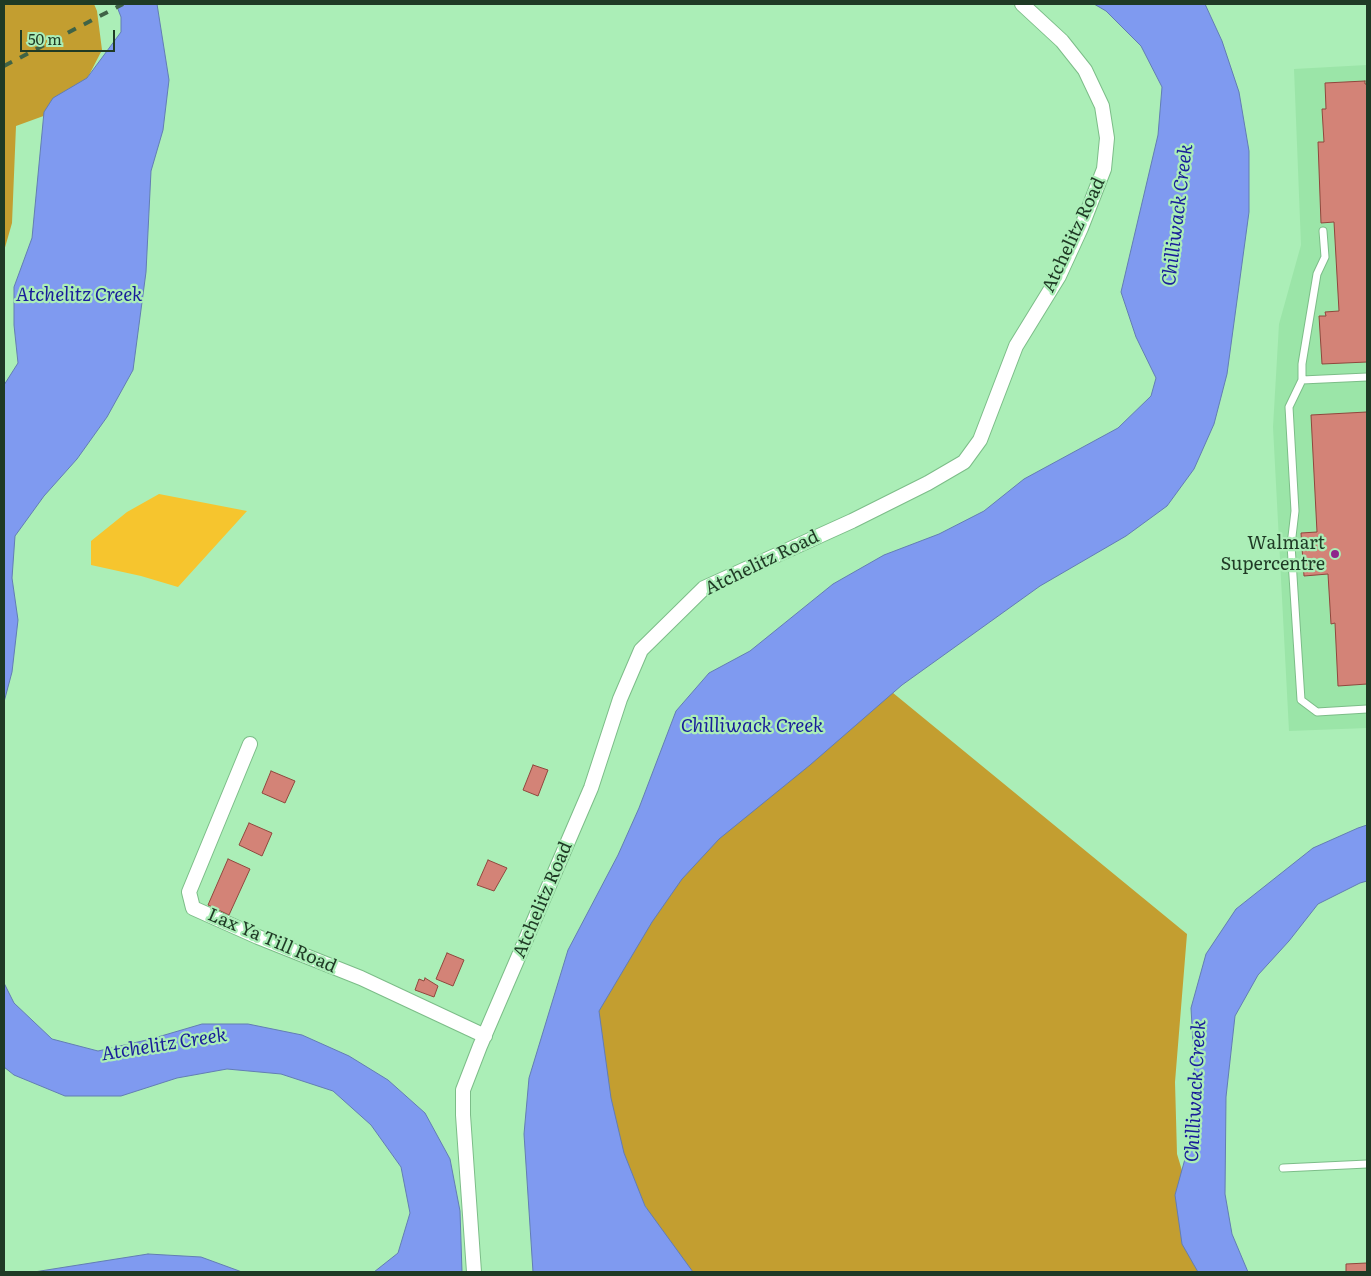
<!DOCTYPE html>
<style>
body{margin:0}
#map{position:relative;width:1371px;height:1276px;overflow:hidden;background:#abeeb7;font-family:Literata,serif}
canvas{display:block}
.frame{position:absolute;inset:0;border:5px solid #1f3a25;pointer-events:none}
.scale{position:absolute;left:20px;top:30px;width:95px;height:22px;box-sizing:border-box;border:2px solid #1f3a25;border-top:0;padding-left:6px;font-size:15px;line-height:18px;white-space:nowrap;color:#1f3a25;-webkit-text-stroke:4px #abeeb7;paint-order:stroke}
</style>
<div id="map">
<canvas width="1371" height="1276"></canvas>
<div class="frame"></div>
<div class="scale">50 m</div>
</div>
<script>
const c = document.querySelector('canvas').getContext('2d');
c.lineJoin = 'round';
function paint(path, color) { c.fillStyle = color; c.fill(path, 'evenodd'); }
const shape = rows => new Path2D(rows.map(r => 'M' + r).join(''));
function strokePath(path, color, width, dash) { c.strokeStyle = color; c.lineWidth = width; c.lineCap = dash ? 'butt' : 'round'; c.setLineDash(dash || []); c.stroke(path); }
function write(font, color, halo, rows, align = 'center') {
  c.font = font + ' Literata,serif'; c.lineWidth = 4.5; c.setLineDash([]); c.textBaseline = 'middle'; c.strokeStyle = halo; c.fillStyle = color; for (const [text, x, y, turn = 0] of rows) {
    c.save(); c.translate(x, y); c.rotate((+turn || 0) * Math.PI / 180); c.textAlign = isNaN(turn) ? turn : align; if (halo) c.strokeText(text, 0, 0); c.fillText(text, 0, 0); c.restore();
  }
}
const built = shape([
 [1367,65,1367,728,1289,731,1273,427,1279,324,1301,245,1294,69]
]);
const green = shape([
 [159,494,247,511,178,587,141,576,91,565,91,541,127,512]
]);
const forest = shape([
 [4,4,94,4,97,11,102,50,87,79,60,110,16,126,12,223,4,251],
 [887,688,1187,934,1175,1082,1177,1154,1213,1272,682,1272,577,1083,606,984,668,868]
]);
const water = shape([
 [116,4,157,4,169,80,163,130,151,171,146,272,133,370,107,417,77,459,44,496,15,536,12,578,18,620,12,672,4,702,4,385,18,363,14,325,14,287,32,238,44,112,53,98,87,78,121,32,121,17,116,4],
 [1094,4,1205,4,1222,41,1239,92,1249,151,1249,212,1227,374,1214,424,1194,469,1167,506,1126,536,1040,586,902,685,810,765,719,839,682,879,652,922,599,1011,611,1098,624,1153,645,1206,693,1272,533,1272,524,1134,529,1078,568,950,618,855,639,808,676,711,709,673,750,651,833,584,884,555,939,534,984,511,1024,479,1118,428,1151,396,1156,378,1136,337,1121,292,1158,135,1162,87,1141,46,1106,11,1094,4],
 [1367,825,1367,881,1360,883,1318,904,1289,941,1258,975,1235,1016,1226,1097,1225,1194,1232,1234,1248,1272,1198,1272,1182,1244,1175,1195,1188,1148,1196,1098,1191,1008,1206,954,1236,909,1313,848,1358,828,1367,825],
 [4,983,14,1003,52,1039,98,1051,151,1039,202,1024,248,1024,302,1035,349,1056,388,1080,425,1113,450,1159,460,1211,462,1272,374,1272,398,1253,410,1213,401,1167,371,1125,333,1091,281,1074,227,1069,177,1078,121,1096,65,1096,14,1075,4,1067,4,983],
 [148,1254,201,1257,242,1272,34,1272,148,1254]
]);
const building = shape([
 [1365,81,1365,84,1367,84,1367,362,1322,364,1319,316,1326,316,1325,312,1339,311,1334,222,1321,223,1318,142,1324,142,1322,109,1326,109,1325,83,1365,81],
 [1367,412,1367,684,1338,686,1335,623,1331,624,1328,574,1304,576,1301,533,1317,532,1311,415,1367,412],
 [533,765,548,770,538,796,523,790,533,765],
 [271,771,295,781,285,803,262,793,271,771],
 [249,823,272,833,262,856,239,845,249,823],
 [228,859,250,869,229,915,208,905,228,859],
 [488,860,507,868,494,891,477,885,488,860],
 [447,953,464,960,453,986,436,979,447,953],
 [425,978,438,986,434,997,415,990,419,979,424,981,425,978],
 [1367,1263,1367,1272,1346,1272,1346,1264,1367,1263]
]);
const service = shape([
 [1323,231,1325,257,1317,274,1302,364,1302,380,1289,407,1295,511,1291,545,1301,700,1317,712,1367,709],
 [1302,380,1367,377],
 [1283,1168,1367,1164]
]);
const minor = shape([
 [250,744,189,892,193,908,258,937,361,978,485,1036],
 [474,1272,463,1115,463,1090,480,1046,591,788,620,699,641,650,704,588,852,521,928,483,964,462,980,440,1016,346,1059,276,1081,228,1104,169,1107,138,1102,106,1085,70,1062,41,1022,4]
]);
const rail = shape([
 [4,66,123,4]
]);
const markers = [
 [1335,554,5,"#8e268b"]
];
const streetNames = [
 ["Atchelitz Road",1074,235,-65],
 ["Atchelitz Road",762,563,-26],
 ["Atchelitz Road",543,900,-67],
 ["Lax Ya Till Road",272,941,23]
];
const poiNames = [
 ["Walmart",1325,544],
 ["Supercentre",1325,565]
];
const waterNames = [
 ["Chilliwack Creek",1178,215,-83],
 ["Atchelitz Creek",79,295],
 ["Chilliwack Creek",752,726],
 ["Atchelitz Creek",164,1045,-9],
 ["Chilliwack Creek",1196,1091,-87]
];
paint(built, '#9be5a8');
paint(green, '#f6c52e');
paint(forest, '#c39e30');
paint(water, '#7f9af0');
strokePath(water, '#627db3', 1);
paint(building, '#d38377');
strokePath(building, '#90473d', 1);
strokePath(service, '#7cbd88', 9);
strokePath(minor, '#7cbd88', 16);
strokePath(service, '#fff', 7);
strokePath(minor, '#fff', 14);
strokePath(rail, '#3f6346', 4, [9, 9]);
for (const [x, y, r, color] of markers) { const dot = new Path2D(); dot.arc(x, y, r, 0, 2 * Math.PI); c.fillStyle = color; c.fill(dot); strokePath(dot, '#abeeb7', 2); }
write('18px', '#1f3a25', '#abeeb7', streetNames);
write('18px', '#1f3a25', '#abeeb7', poiNames, 'right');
write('italic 19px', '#191d9a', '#abeeb7', waterNames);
</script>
